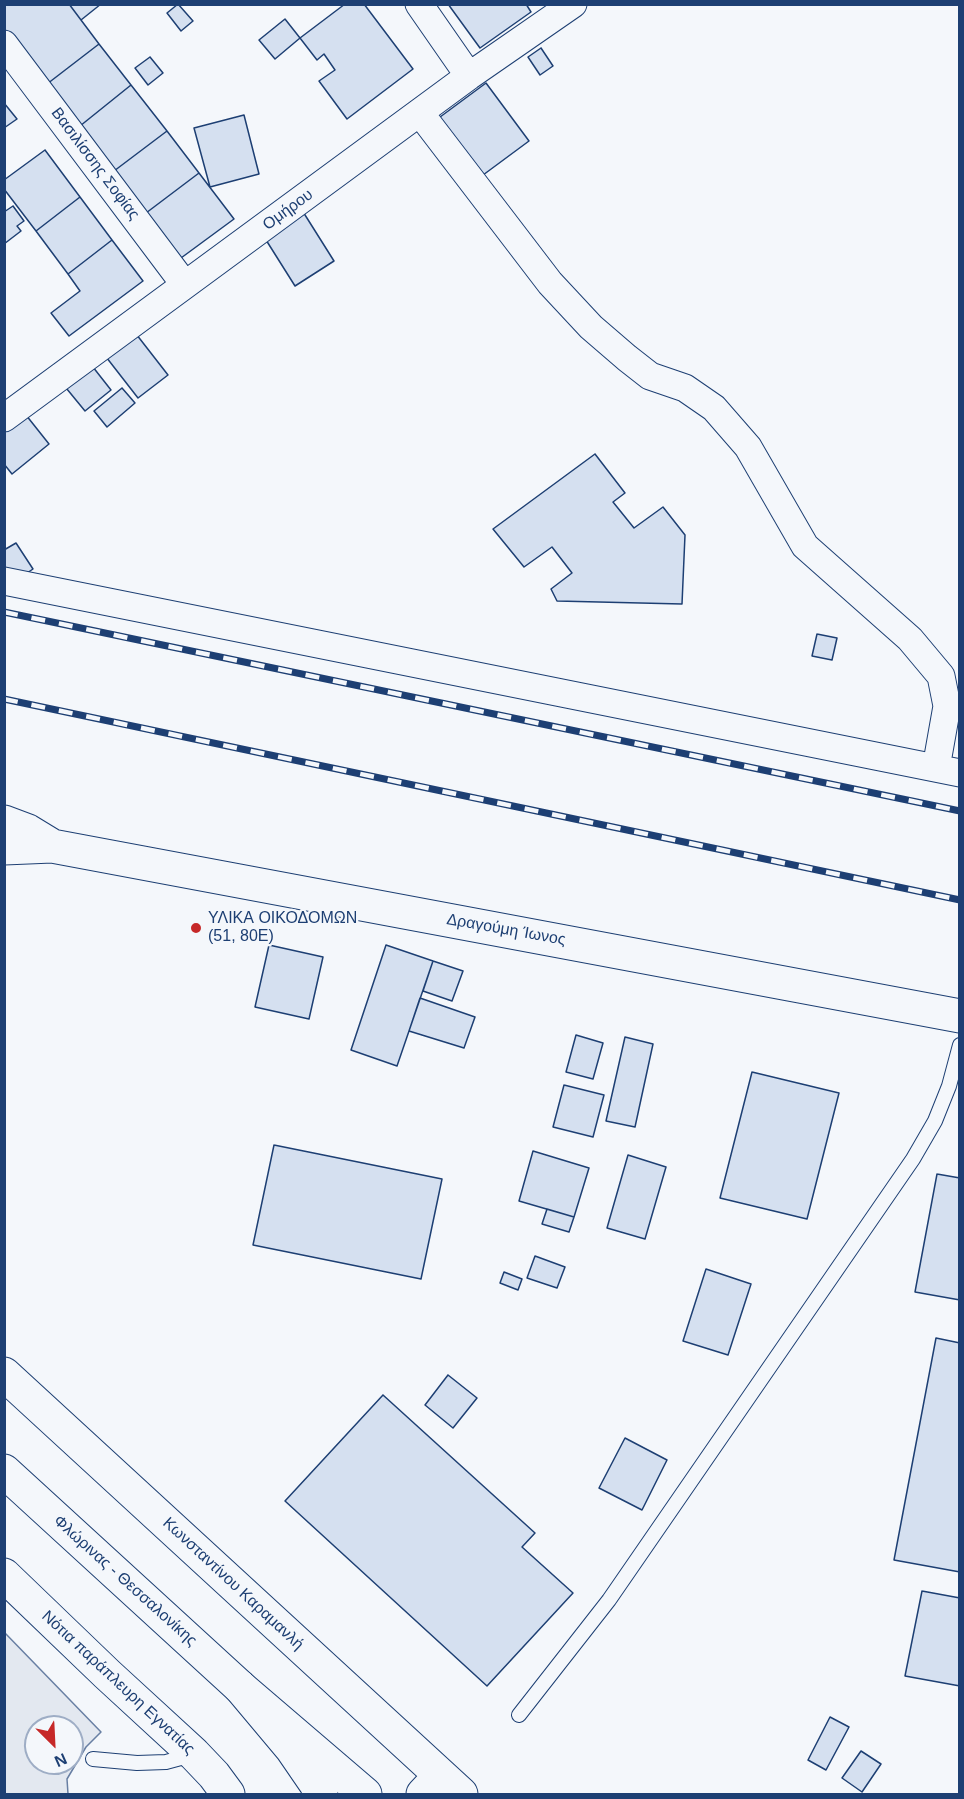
<!DOCTYPE html>
<meta charset="utf-8">
<style>
body{margin:0}
#map{position:relative;width:964px;height:1799px;overflow:hidden;background:#f4f7fb;font-family:Arial,sans-serif}
canvas{display:block}
.frame{position:absolute;inset:0;border:6px solid #1d3f73;pointer-events:none}
.north{position:absolute;left:24px;top:1715px;width:60px;height:60px;box-sizing:border-box;background:#f4f7fb;border:2px solid #9eadc5;border-radius:50%;rotate:156deg;font-size:16px;font-weight:700;line-height:24px;text-align:center;color:#1d3f73}
.north::after{content:'';display:block;margin:auto;width:21px;height:27px;background:#c62828;clip-path:polygon(50% 0,100% 100%,50% 72%,0 100%)}
</style>
<div id="map">
<canvas width="964" height="1799"></canvas>
<div class="frame"></div>
<div class="north">N</div>
</div>
<script>
const c = document.querySelector('canvas').getContext('2d');
c.lineJoin = 'round';
function paint(path, color) { c.fillStyle = color; c.fill(path, 'evenodd'); }
const shape = rows => new Path2D(rows.map(r => 'M' + r).join(''));
function strokePath(path, color, width, dash) { c.strokeStyle = color; c.lineWidth = width; c.lineCap = dash ? 'butt' : 'round'; c.setLineDash(dash || []); c.stroke(path); }
function write(font, color, halo, rows, align = 'center') {
  c.font = font + ' Arial,sans-serif'; c.lineWidth = 4.5; c.setLineDash([]); c.textBaseline = 'middle'; c.strokeStyle = halo; c.fillStyle = color; for (const [text, x, y, turn = 0] of rows) {
    c.save(); c.translate(x, y); c.rotate((+turn || 0) * Math.PI / 180); c.textAlign = isNaN(turn) ? turn : align; if (halo) c.strokeText(text, 0, 0); c.fillText(text, 0, 0); c.restore();
  }
}
const parking = shape([
 [5,1633,101,1732,86,1747,67,1779,68,1794,5,1794,5,1633],
 [36,1727,72,1727,72,1763,36,1763,36,1727]
]);
const building = shape([
 [4,4,69,4,99,44,47,84,4,29,4,4],
 [69,4,101,4,81,20,69,4],
 [178,4,193,21,181,31,167,13,178,4],
 [345,4,364,4,413,69,347,119,319,81,335,70,324,54,317,60,300,38,345,4],
 [448,4,526,4,531,12,480,48,448,4],
 [285,19,300,38,275,59,259,40,285,19],
 [99,44,131,85,80,126,47,84,99,44],
 [541,48,553,66,540,75,528,57,541,48],
 [150,57,163,73,148,85,135,68,150,57],
 [486,83,529,141,479,178,436,120,486,83],
 [131,85,167,131,114,171,80,126,131,85],
 [4,103,17,119,4,128,4,103],
 [244,115,259,174,210,187,194,128,244,115],
 [167,131,199,173,146,213,114,171,167,131],
 [45,150,80,197,36,231,4,189,4,180,45,150],
 [199,173,234,219,181,258,146,213,199,173],
 [80,197,112,240,68,274,36,231,80,197],
 [13,206,24,221,17,226,21,231,4,244,4,212,13,206],
 [300,207,334,261,295,286,261,232,300,207],
 [112,240,143,281,69,336,51,313,80,291,68,274,112,240],
 [133,330,168,375,138,398,103,353,133,330],
 [89,362,111,390,85,411,62,383,89,362],
 [122,388,135,403,107,427,94,411,122,388],
 [22,410,49,444,12,474,4,464,4,424,22,410],
 [595,454,625,493,613,502,634,528,663,507,685,535,682,604,557,601,551,589,572,573,552,547,524,567,493,529,595,454],
 [16,543,33,569,15,581,4,565,4,550,16,543],
 [817,634,837,638,832,660,812,656,817,634],
 [269,945,323,957,309,1019,255,1007,269,945],
 [386,945,433,961,397,1066,351,1050,386,945],
 [433,961,463,971,452,1001,423,991,433,961],
 [420,998,475,1017,464,1048,409,1031,420,998],
 [576,1035,603,1043,593,1079,566,1072,576,1035],
 [625,1037,653,1044,635,1127,606,1121,625,1037],
 [752,1072,839,1093,807,1219,720,1198,752,1072],
 [564,1085,604,1095,593,1137,553,1127,564,1085],
 [274,1145,442,1179,421,1279,253,1245,274,1145],
 [533,1151,589,1168,574,1217,519,1201,533,1151],
 [628,1155,666,1167,645,1239,607,1228,628,1155],
 [937,1174,960,1178,960,1300,915,1292,937,1174],
 [547,1209,574,1217,569,1232,542,1224,547,1209],
 [535,1256,565,1267,557,1288,527,1278,535,1256],
 [706,1269,751,1284,728,1355,683,1341,706,1269],
 [504,1272,522,1279,518,1290,500,1283,504,1272],
 [936,1338,960,1343,960,1572,894,1560,936,1338],
 [448,1375,477,1398,453,1428,425,1405,448,1375],
 [383,1395,535,1533,522,1547,573,1593,487,1686,285,1501,383,1395],
 [625,1438,667,1460,642,1510,599,1488,625,1438],
 [922,1591,960,1598,960,1686,905,1676,922,1591],
 [830,1717,849,1727,826,1770,808,1760,830,1717],
 [861,1751,881,1764,862,1792,842,1778,861,1751]
]);
const lane = shape([
 [519,1715,609,1600,913,1159,935,1121,949,1086,960,1045],
 [93,1759,137,1763,166,1762,192,1755]
]);
const street = shape([
 [419,4,469,76],
 [4,44,185,285],
 [420,113,550,283,591,327,627,358,650,376,685,388,714,408,748,447,805,546,910,639,941,676,947,706,936,768],
 [4,418,469,76,573,4],
 [4,581,960,773]
]);
const secondary = shape([
 [4,822,28,831,51,845],
 [4,848,52,846,960,1016],
 [4,1575,107,1674,194,1754,214,1775,228,1794]
]);
const primary = shape([
 [4,1374,461,1794],
 [4,1471,240,1687,365,1794]
]);
const highway = shape([
 [240,1687,292,1749,316,1784,321,1794],
 [423,1794,440,1776]
]);
const rail = shape([
 [4,612,960,811],
 [4,699,960,900]
]);
const markers = [
 [196,928,6,"#c62828"]
];
const streetNames = [
 ["Βασιλίσσης Σοφίας",95,164,53],
 ["Ομήρου",288,210,-36],
 ["Δραγούμη Ίωνος",506,930,10],
 ["Φλώρινας - Θεσσαλονίκης",125,1581,42],
 ["Κωνσταντίνου Καραμανλή",233,1584,43],
 ["Νότια παράπλευρη Εγνατίας",118,1683,43]
];
const poiNames = [
 ["ΥΛΙΚΑ ΟΙΚΟΔΟΜΩΝ",208,919],
 ["(51, 80Ε)",208,937]
];
paint(parking, '#e3e8f0');
strokePath(parking, '#687fa3', 1.5);
paint(building, '#d5e0f0');
strokePath(building, '#1d3f73', 1.5);
strokePath(lane, '#1d3f73', 16);
strokePath(street, '#1d3f73', 29);
strokePath(secondary, '#1d3f73', 35);
strokePath(primary, '#1d3f73', 35);
strokePath(highway, '#1d3f73', 35);
strokePath(lane, '#f4f7fb', 14);
strokePath(street, '#f4f7fb', 27);
strokePath(secondary, '#f4f7fb', 33);
strokePath(primary, '#f4f7fb', 33);
strokePath(highway, '#f4f7fb', 33);
strokePath(rail, '#1d3f73', 7);
strokePath(rail, '#f4f7fb', 4.5, [14]);
for (const [x, y, r, color] of markers) { const dot = new Path2D(); dot.arc(x, y, r, 0, 2 * Math.PI); c.fillStyle = color; c.fill(dot); strokePath(dot, '#f4f7fb', 2); }
write('16px', '#1d3f73', '#f4f7fb', streetNames);
write('16px', '#1d3f73', '#f4f7fb', poiNames, 'left');
</script>
